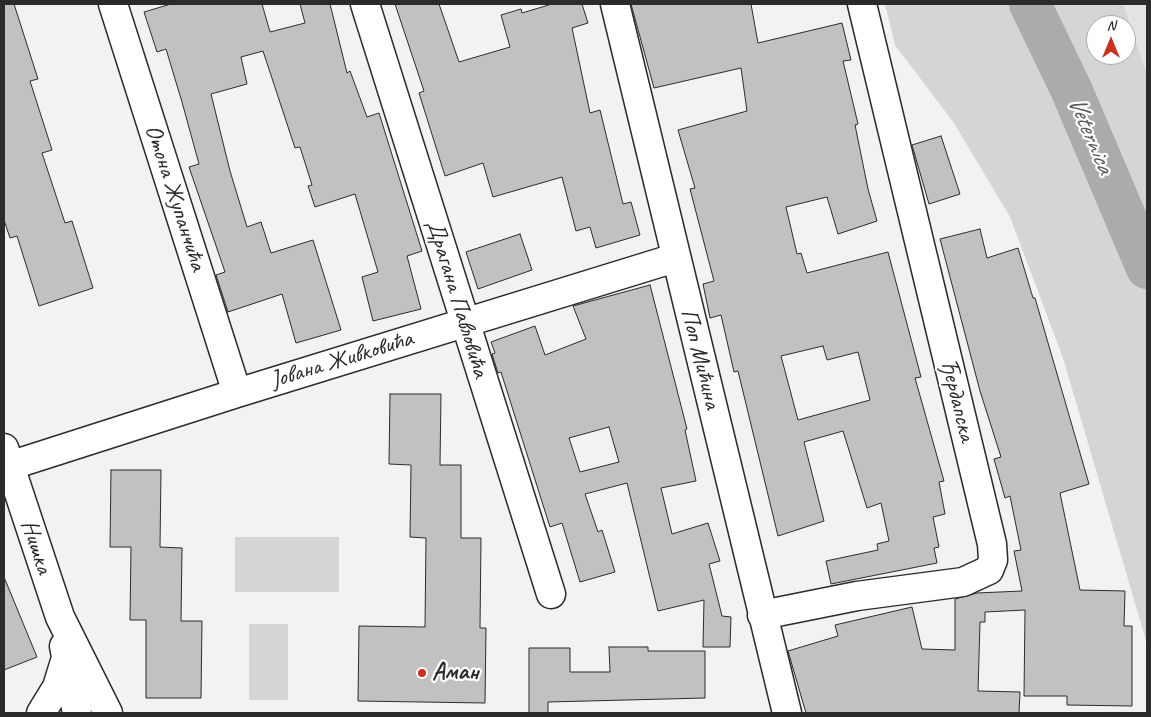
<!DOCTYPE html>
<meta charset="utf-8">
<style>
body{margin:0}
#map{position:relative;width:1151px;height:717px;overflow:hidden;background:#f2f2f2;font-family:Caveat,sans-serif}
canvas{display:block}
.frame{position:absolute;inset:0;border:5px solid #2b2b2b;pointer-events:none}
.north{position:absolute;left:1086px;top:15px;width:50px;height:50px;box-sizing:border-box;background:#fff;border:1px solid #aaa;border-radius:50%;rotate:0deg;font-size:14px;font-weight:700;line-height:20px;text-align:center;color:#2b2b2b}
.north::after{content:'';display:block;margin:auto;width:18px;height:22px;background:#c8321e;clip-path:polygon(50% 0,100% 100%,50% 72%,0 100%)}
</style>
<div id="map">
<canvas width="1151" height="717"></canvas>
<div class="frame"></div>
<div class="north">N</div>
</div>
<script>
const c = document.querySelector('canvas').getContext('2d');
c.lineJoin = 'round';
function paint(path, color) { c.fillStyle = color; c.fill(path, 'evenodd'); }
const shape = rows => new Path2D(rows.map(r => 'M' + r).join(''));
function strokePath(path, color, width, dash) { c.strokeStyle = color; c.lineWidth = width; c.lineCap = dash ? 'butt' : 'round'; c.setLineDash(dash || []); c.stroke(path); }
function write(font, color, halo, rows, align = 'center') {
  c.font = font + ' Caveat,sans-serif'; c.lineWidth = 4.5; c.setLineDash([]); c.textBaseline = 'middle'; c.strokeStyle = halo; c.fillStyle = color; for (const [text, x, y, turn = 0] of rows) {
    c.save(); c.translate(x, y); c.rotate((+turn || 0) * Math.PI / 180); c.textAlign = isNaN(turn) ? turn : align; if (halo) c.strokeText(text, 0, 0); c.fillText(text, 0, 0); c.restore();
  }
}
const built = shape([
 [1123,4,1147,4,1147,74]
]);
const green = shape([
 [885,4,1123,4,1147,74,1147,644,1063,358,1010,217,954,123,895,45],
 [1096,25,1126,25,1126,55,1096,55],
 [235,537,339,537,339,592,235,592],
 [249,624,288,624,288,700,249,700]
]);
const river = shape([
 [1030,4,1071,89,1147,268]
]);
const building = shape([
 [4,4,14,4,38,79,30,81,52,150,42,153,65,223,72,221,93,288,39,306,17,236,10,238,4,220,4,4],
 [171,4,262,4,270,32,305,23,300,4,330,4,347,73,350,71,367,117,379,113,422,251,407,256,421,309,373,321,362,277,378,272,355,194,315,207,308,186,312,185,300,147,295,148,263,51,241,57,247,84,211,94,230,171,247,227,261,222,271,253,313,240,341,330,296,343,282,294,228,312,216,275,225,272,189,167,199,164,182,102,166,49,157,52,144,12,171,4],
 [395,4,439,4,459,62,510,47,501,15,521,9,522,13,552,4,582,4,588,23,572,28,590,113,600,110,623,204,631,202,640,235,596,248,590,227,576,231,562,177,493,197,483,163,445,176,419,93,424,91,395,4],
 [631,4,751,4,758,43,842,23,851,60,843,61,858,124,855,125,868,189,877,221,838,234,827,197,786,207,797,254,801,253,807,273,888,252,921,377,915,378,944,481,939,482,945,514,933,517,939,547,934,548,937,563,831,584,826,561,878,550,877,544,889,541,881,503,867,508,843,431,804,442,824,521,778,536,738,371,734,372,721,315,710,318,703,284,714,281,690,189,695,188,678,130,747,111,741,68,654,88,631,4],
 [823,346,827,360,858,352,870,400,798,420,781,356,823,346],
 [941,136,960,194,929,204,912,145,941,136],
 [980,229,987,258,1018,248,1033,298,1035,298,1089,484,1060,493,1080,590,1125,591,1124,626,1132,626,1132,706,1067,705,1067,696,1024,696,1025,610,985,612,985,622,980,622,978,691,1020,692,1019,713,806,713,788,651,838,636,835,625,912,607,922,649,955,650,955,599,977,593,1022,591,1014,551,1021,550,1010,496,1005,498,994,459,1001,457,980,391,940,239,980,229],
 [520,234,532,270,478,289,466,252,520,234],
 [650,285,687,429,685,430,696,481,661,488,672,534,708,523,720,561,709,564,722,616,731,617,730,647,703,647,704,600,658,611,627,483,585,494,598,532,602,530,615,572,580,582,562,523,550,527,501,372,498,373,492,354,495,353,491,342,535,326,545,355,586,339,573,306,650,285],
 [609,427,619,462,580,472,569,438,609,427],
 [390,394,441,394,440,465,461,465,461,538,481,538,480,628,486,628,485,703,358,701,359,626,425,627,426,538,410,537,411,465,389,464,390,394],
 [111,470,161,470,160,547,182,548,181,621,202,621,201,698,146,698,146,620,130,620,131,547,110,547,111,470],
 [4,577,37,657,4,670,4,577],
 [609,647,648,647,648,651,705,651,705,698,548,702,548,713,529,713,529,648,570,648,570,672,610,672,609,647]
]);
const minor = shape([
 [113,4,237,393],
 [365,4,551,594],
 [615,4,787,713],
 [9,466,237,393,675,258],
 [762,615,857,596,963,582,989,570,993,560,992,544,862,4]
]);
const major = shape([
 [4,448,60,617,108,713],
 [64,646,77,713],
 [41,713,57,687,66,658]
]);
const markers = [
 [422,673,5,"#c8321e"]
];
const streetNames = [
 ["Отона Жупанчића",175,198,72],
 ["Драгана Павловића",457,299,73],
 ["Поп Мићина",700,359,76],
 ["Јована Живковића",342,360,-17],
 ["Ђердапска",957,400,76],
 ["Нишка",36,547,72]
];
const poiNames = [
 ["Аман",432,673]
];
const waterNames = [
 ["Veternica",1090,135,67]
];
paint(built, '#e3e3e3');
paint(green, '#d5d5d5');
strokePath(river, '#ababab', 42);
paint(building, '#c1c1c1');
strokePath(building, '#2b2b2b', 1);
strokePath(minor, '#2b2b2b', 31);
strokePath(major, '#2b2b2b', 31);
strokePath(minor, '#fff', 28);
strokePath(major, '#fff', 28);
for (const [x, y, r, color] of markers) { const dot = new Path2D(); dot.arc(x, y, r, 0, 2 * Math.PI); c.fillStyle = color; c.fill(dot); strokePath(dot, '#fff', 2); }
write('24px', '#2b2b2b', '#fff', streetNames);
write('bold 24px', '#2b2b2b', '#fff', poiNames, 'left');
write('italic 25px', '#585858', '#fff', waterNames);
</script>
